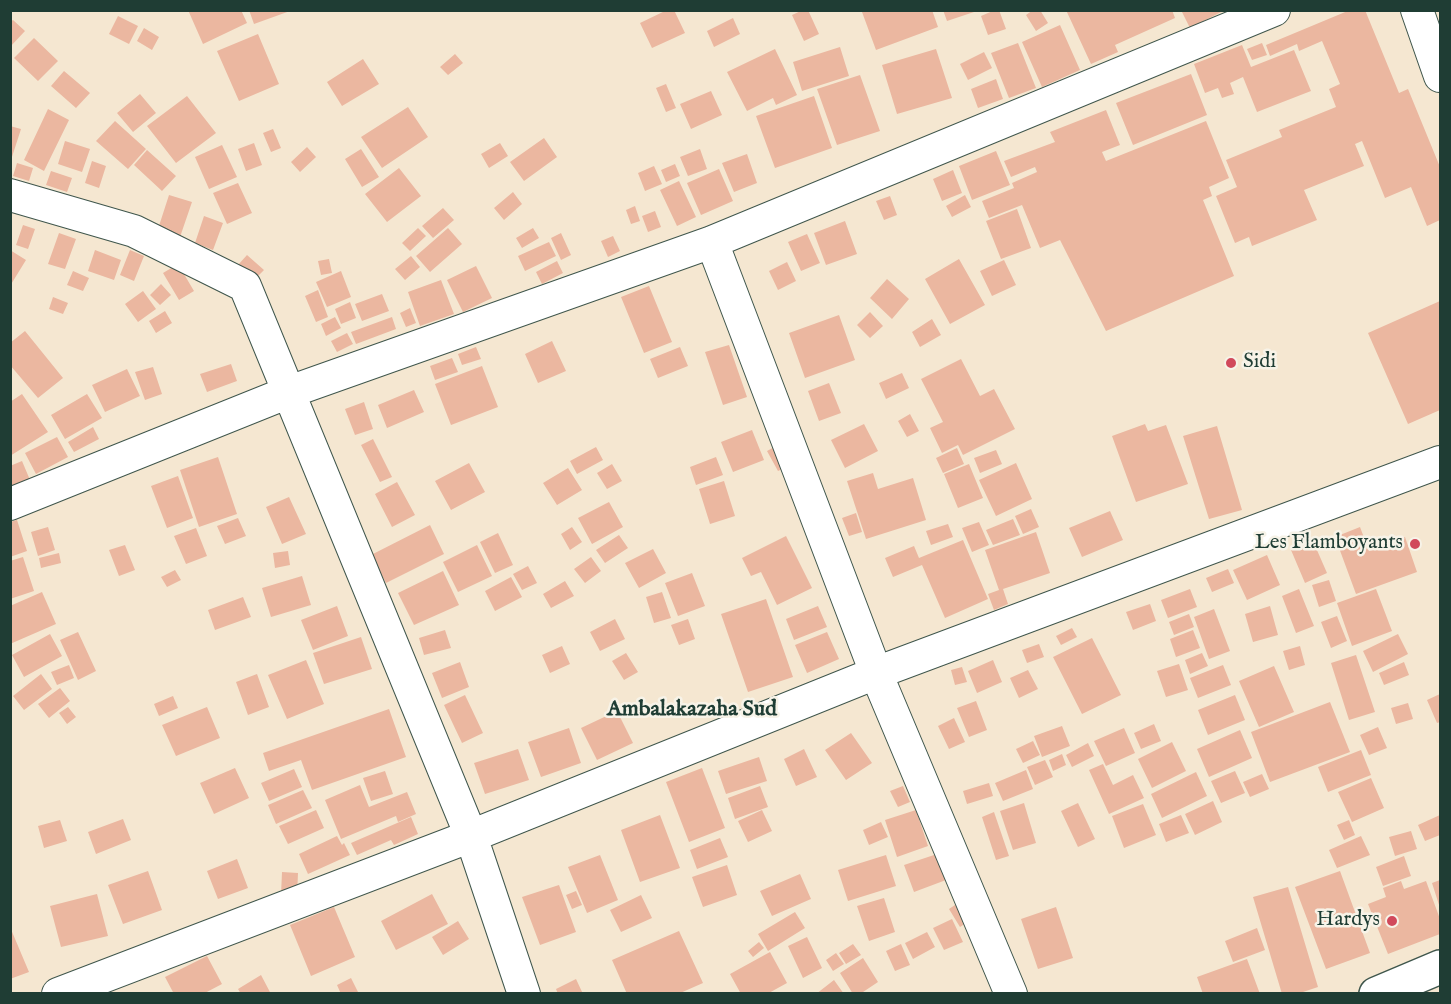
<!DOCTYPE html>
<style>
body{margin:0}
#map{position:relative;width:1451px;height:1004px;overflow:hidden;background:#f5e7d1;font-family:"IM FELL English",serif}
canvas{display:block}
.frame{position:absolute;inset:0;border:12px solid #1f3d34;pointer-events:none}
</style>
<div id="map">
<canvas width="1451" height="1004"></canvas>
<div class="frame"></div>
</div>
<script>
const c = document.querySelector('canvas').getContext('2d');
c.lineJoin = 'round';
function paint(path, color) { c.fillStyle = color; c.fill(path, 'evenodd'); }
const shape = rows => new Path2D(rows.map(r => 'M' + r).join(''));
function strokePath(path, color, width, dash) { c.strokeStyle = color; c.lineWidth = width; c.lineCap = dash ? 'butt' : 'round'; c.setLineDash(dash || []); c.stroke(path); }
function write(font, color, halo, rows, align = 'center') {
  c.font = font + ' "IM FELL English",serif'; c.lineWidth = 5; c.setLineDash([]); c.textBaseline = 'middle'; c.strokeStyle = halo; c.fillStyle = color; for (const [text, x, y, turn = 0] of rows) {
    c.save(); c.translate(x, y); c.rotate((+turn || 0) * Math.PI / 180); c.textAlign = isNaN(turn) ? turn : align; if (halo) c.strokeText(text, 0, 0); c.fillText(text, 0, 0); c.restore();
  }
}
const building = shape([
 [188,10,241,10,247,23,203,44],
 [249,10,290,10,290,11,254,24],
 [667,10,674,10,685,33,652,48,640,23],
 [803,10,808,10,819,34,804,41,792,15],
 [865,10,932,10,938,27,876,50,862,12],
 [943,10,977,10,977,11,947,21],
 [995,10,999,10,1006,29,988,35,981,16],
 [1033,10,1040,10,1048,23,1036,31,1026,15],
 [1066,10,1172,10,1175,18,1115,45,1118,52,1091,64],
 [1181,10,1225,10,1190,28],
 [1350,10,1365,10,1399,93,1408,89,1440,167,1440,220,1427,226,1411,187,1385,198,1362,141,1355,144,1364,166,1304,190,1317,220,1252,246,1249,237,1235,243,1216,196,1237,187,1226,160,1282,137,1279,130,1336,107,1329,89,1340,84,1322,41,1299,51,1297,44,1270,56,1266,45],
 [118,16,138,26,129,44,109,34],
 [733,18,740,34,714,47,707,31],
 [13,20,25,31,10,47,10,22],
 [1060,25,1080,70,1042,87,1022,42],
 [144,28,159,37,152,50,137,41],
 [258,34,279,84,239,101,217,51],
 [34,38,58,61,38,81,14,58],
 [1018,43,1036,88,1009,98,991,53],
 [1262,43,1267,55,1252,60,1247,49],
 [1242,45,1251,67,1294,50,1311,91,1257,112,1243,77,1230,83,1234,94,1222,98,1218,88,1205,93,1194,64],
 [840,47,849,76,802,91,793,62],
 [775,49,797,95,776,105,773,98,747,111,727,72],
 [936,49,952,98,897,114,882,65],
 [984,52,992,68,968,80,960,64],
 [455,54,463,63,448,75,440,67],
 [363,59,379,84,342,106,327,82],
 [64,71,90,93,76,108,51,86],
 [1191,74,1207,115,1133,145,1116,103],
 [860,75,880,131,837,145,817,89],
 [996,79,1003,99,978,108,971,89],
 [666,84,676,108,666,112,656,88],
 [711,91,722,115,691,129,680,104],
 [140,94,156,113,133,132,117,113],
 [187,96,216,133,176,163,147,126],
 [814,96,832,148,775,168,756,116],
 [408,107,428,137,382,168,361,137],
 [48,109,69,120,44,171,24,160],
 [1106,110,1120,145,1102,152,1106,161,1206,121,1229,178,1209,187,1212,196,1203,200,1234,276,1106,331,1060,240,1040,248,1022,205,989,218,982,201,1014,188,1012,183,1037,172,1035,167,1011,177,1004,161,1055,142,1050,132],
 [115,121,146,149,128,169,96,141],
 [10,126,21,129,11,160,10,159],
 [273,129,281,148,271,152,263,133],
 [544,138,557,157,524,181,510,162],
 [65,141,90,149,82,172,58,164],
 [254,143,262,165,246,171,238,149],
 [500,143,508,156,489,168,481,154],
 [222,145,237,177,209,189,195,157],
 [307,147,316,157,300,172,291,162],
 [361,149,379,177,362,187,345,159],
 [700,149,707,169,688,176,680,157],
 [147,150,176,176,162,191,134,165],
 [996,151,1010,185,972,200,959,166],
 [747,154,757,183,734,192,722,163],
 [92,161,106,166,99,188,85,183],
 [17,163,33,168,29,181,13,176],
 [675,164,680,176,666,182,661,170],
 [654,166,662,184,645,191,638,173],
 [399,168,421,196,387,222,365,194],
 [719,169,733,201,701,215,687,183],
 [953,170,962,193,942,201,933,179],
 [51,171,72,178,67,192,46,185],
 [679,181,696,217,677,226,660,190],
 [238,183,252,213,227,224,213,193],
 [513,192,522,204,504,220,494,208],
 [169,195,192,202,180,237,158,229],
 [965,195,971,207,952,217,946,206],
 [890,196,897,215,884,220,876,201],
 [635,206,640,221,631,224,626,210],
 [443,208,454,220,433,238,422,226],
 [1017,209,1031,248,1001,259,986,221],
 [655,211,661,227,648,232,642,216],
 [204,216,223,223,213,250,195,243],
 [845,221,857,254,826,265,814,233],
 [23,225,35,229,28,249,16,245],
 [418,228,426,236,410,251,402,243],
 [448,228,462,244,430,272,416,256],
 [533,228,539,238,522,248,516,238],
 [59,233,76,239,65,269,48,264],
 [561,233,571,255,561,260,551,238],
 [807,234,820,263,801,271,788,242],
 [613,236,620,251,608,257,601,241],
 [549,242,556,256,525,271,518,256],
 [10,250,26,260,10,286],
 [95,250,121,260,114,280,88,271],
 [130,250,144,256,134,281,120,275],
 [247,255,264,270,254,280,238,265],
 [411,256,420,267,405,280,395,269],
 [329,259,332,273,321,275,318,261],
 [959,259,985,305,950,324,925,279],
 [1004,260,1016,285,992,296,980,271],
 [557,261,563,273,542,284,536,272],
 [787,262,796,281,778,290,769,271],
 [178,264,194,291,179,300,163,273],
 [476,266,492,298,463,312,447,280],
 [73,271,89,278,83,291,67,285],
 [341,271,351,297,327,307,316,282],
 [887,279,909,299,892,319,870,298],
 [441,280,454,314,420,326,408,292],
 [161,284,171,295,160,305,150,295],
 [649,286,672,342,644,353,621,297],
 [318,290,328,317,316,322,305,296],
 [143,291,156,309,138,322,125,304],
 [382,294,389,311,362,321,355,304],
 [53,297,68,303,63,314,49,309],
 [1440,301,1440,410,1408,424,1368,333],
 [350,302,356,318,341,324,335,309],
 [410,308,416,323,406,327,400,313],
 [165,311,172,323,156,333,149,321],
 [870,312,883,326,870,338,857,325],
 [839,315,855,360,805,378,789,333],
 [335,317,341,328,326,336,321,324],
 [392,317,396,329,356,344,351,332],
 [932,319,941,335,920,347,912,332],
 [25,331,63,378,38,398,10,365,10,343],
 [347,333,353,344,337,352,331,341],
 [552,341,566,371,538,383,525,354],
 [729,345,747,397,723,405,705,352],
 [476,347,481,359,462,365,458,354],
 [680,347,688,366,658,378,650,359],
 [452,358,458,372,435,380,430,366],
 [961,359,980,396,994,389,1015,429,963,455,958,445,942,453,930,428,943,422,921,379],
 [231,364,237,381,207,392,200,374],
 [482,366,498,407,451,425,435,384],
 [153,367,162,394,145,400,135,372],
 [127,369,140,396,105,412,92,385],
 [902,373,909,388,886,399,879,383],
 [829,383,841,413,819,421,808,391],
 [414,390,424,412,387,428,378,405],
 [22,394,48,432,10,456,10,402],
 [87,394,102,418,65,439,51,415],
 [364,402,373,429,355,435,345,409],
 [910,414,919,431,907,437,898,421],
 [864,424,878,451,845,468,831,440],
 [1145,424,1148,431,1166,425,1188,484,1136,502,1112,436],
 [1217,426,1242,510,1209,519,1183,436],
 [93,427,99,439,74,452,68,442],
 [752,430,764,460,733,472,721,442],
 [57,437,68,457,36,474,25,453],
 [373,439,392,477,380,482,361,445],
 [780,444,791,465,778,471,767,451],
 [596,447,603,460,577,474,570,461],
 [957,448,964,464,943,473,936,458],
 [996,450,1002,464,980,473,974,458],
 [218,457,237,514,199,527,180,470],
 [716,457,723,475,696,485,690,467],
 [22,461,30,480,10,488,10,466],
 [469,463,485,492,451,510,435,481],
 [1016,463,1032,499,996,516,979,480],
 [612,464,622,481,607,489,597,473],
 [969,464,983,498,958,508,944,474],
 [568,468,582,490,557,505,543,483],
 [873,473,878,489,913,478,926,520,866,539,847,481],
 [178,476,193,518,167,528,151,486],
 [724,481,735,516,710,524,699,489],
 [397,482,415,515,392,527,375,494],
 [289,497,306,534,282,544,266,507],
 [609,502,623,527,592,544,578,518],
 [1031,509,1039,527,1023,534,1015,516],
 [1110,511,1123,540,1082,557,1069,528],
 [856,513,862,532,849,536,842,518],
 [238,518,246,536,225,544,217,526],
 [1013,519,1020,535,993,545,986,530],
 [17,520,27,551,10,557,10,522],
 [979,522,989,545,972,552,962,528],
 [948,524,953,537,931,545,926,531],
 [430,525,444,554,386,583,371,555],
 [48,527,55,550,38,556,31,532],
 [572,527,582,542,570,550,561,534],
 [1360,527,1369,551,1405,537,1417,572,1356,594,1335,537],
 [196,528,207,556,186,564,174,536],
 [1036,532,1050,573,1003,589,1008,604,994,610,988,594,999,590,985,550],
 [498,533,513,565,495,573,480,542],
 [619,535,628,548,605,563,596,550],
 [786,536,812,588,777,605,761,572,751,576,742,558],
 [963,540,988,599,945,618,922,565,893,577,885,558,914,546,919,558],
 [1313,541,1327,573,1305,583,1291,550],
 [125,545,135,570,119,576,109,550],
 [477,545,492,576,458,592,443,562],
 [653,549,666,573,639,588,625,563],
 [288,551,290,565,275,568,273,553],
 [59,553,61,563,41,568,39,558],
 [1267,555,1280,585,1247,600,1233,570],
 [23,557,34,591,10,599,10,561],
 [591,557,601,571,585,583,574,569],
 [528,566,537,583,522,590,513,574],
 [1228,569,1234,583,1212,592,1206,578],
 [175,570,181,580,167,587,161,577],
 [443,571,459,605,414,625,398,593],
 [692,573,705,606,678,616,665,583],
 [302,576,311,605,271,617,262,588],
 [511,577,522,597,495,611,485,591],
 [1329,580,1336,601,1319,607,1312,585],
 [565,581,574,596,551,608,543,594],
 [1190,589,1197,607,1168,618,1161,600],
 [1299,589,1314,626,1296,633,1282,596],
 [1376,589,1392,631,1352,646,1337,603],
 [42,592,56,624,10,644,10,606],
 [662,592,671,618,654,623,646,597],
 [243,597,251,617,215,630,208,610],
 [766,599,793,677,748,692,721,614],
 [1150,604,1156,621,1133,630,1126,612],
 [337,606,348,636,313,650,301,620],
 [818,606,827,627,794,640,786,619],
 [1270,606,1278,635,1253,642,1245,614],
 [1214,609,1230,651,1209,659,1194,617],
 [1189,614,1194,627,1174,635,1169,622],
 [1337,616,1347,641,1331,648,1321,622],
 [615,619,625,639,600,651,590,632],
 [688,619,695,639,679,645,671,625],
 [1072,628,1077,637,1061,645,1056,636],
 [445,630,451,648,424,655,419,638],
 [1193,630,1200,648,1176,657,1170,639],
 [78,632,96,671,78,680,60,640],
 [827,632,839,659,807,673,795,645],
 [50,634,62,656,24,677,12,655],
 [1398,634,1408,654,1373,672,1363,651],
 [361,637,372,669,324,684,313,653],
 [1092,638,1121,695,1082,714,1053,657],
 [1039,644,1044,657,1027,663,1022,650],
 [562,646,570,664,550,673,542,655],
 [1300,646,1305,665,1289,670,1283,651],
 [626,653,638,672,624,680,612,661],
 [1202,653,1208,666,1190,674,1185,660],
 [1356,655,1375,712,1349,720,1331,663],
 [306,660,324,704,287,719,268,675],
 [993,660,1002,682,977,693,968,671],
 [460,662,469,687,442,698,432,673],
 [1404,662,1409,675,1384,685,1379,673],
 [1179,664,1188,690,1166,697,1157,671],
 [69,665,74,678,57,685,51,672],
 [1223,665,1231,685,1198,698,1190,678],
 [1274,666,1294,712,1259,727,1239,681],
 [962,667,967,682,955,685,951,670],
 [1028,670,1038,689,1019,698,1010,678],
 [41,674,52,689,24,710,13,696],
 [257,674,269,707,248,715,236,682],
 [60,688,70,701,49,718,38,704],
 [1440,694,1440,722,1437,723,1427,700],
 [465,695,483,733,462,743,444,705],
 [1235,695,1245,720,1208,735,1198,710],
 [173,696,178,708,159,716,154,704],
 [976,701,987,730,969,737,957,708],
 [1330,702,1350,752,1270,782,1251,732],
 [1408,703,1413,719,1396,724,1391,708],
 [68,707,76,717,67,724,59,713],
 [207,707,220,738,176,756,162,725],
 [389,709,406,757,312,790,301,760,269,771,263,753],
 [617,711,633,743,597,760,581,728],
 [954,718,965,742,949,749,938,726],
 [1154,724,1161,741,1141,749,1134,733],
 [1062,726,1070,746,1042,757,1034,736],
 [1378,727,1387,748,1369,755,1360,735],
 [569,728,581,763,541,777,528,742],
 [1124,728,1135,753,1106,766,1094,741],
 [1240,730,1252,758,1209,777,1197,749],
 [851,733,872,763,846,780,825,750],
 [1033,741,1040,755,1023,763,1016,749],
 [1172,742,1186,771,1152,788,1138,759],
 [1088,743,1094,756,1072,767,1066,755],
 [518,749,529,780,485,794,474,763],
 [804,749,817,777,796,786,784,759],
 [1361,750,1371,775,1328,792,1318,767],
 [1062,754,1066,765,1053,771,1049,760],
 [759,757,767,781,726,794,718,771],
 [1045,760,1053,777,1035,785,1027,767],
 [1103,764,1113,785,1133,775,1144,798,1109,814,1089,770],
 [235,768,249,798,214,814,200,783],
 [702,768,725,828,689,842,666,782],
 [294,769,302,787,269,801,261,783],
 [1026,770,1033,789,1003,801,995,783],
 [385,771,393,794,371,801,363,778],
 [1235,771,1245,793,1221,803,1211,781],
 [1196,772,1207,796,1162,818,1151,794],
 [1262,774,1269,789,1250,797,1243,782],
 [1371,778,1384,808,1352,822,1338,792],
 [989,783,993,796,967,804,963,791],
 [360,785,369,807,407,792,416,814,398,822,396,816,341,839,325,800],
 [760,786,768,807,735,819,728,798],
 [903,786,910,802,898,807,890,791],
 [303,790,312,808,276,824,268,805],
 [1213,801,1222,822,1195,835,1185,814],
 [1024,803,1036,843,1013,850,1000,811],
 [1078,803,1095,839,1078,847,1061,811],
 [1143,804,1156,835,1124,848,1112,816],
 [316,810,324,828,288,844,279,826],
 [762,810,772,831,748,842,738,821],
 [916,810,928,846,897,857,885,820],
 [994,812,1009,856,996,860,982,817],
 [660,815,680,868,640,882,621,830],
 [1181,815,1189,833,1166,842,1159,824],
 [1440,815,1440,835,1425,841,1418,825],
 [411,817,418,834,394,845,391,840,357,855,351,843],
 [123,819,131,840,96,854,88,832],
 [60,820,67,841,44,848,38,826],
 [1349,820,1355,835,1344,840,1337,825],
 [881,822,888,837,869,845,863,830],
 [1411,831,1417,849,1395,856,1389,837],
 [337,836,342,845,344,843,350,855,308,874,299,854],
 [1361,836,1370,855,1337,868,1329,850],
 [720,838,728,857,697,869,690,850],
 [937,854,946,880,914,892,904,865],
 [600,855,618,900,587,913,568,867],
 [886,855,896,886,848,901,838,870],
 [1404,856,1411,876,1383,886,1376,867],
 [237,859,248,888,218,899,207,871],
 [727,865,737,895,703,907,692,877],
 [148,871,162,910,123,924,108,885],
 [1340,871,1370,953,1326,969,1295,887],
 [282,872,298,873,297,896,281,895],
 [800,874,811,899,772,916,760,891],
 [1440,880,1440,908,1432,883],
 [1401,881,1404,889,1426,881,1440,919,1440,934,1388,954,1368,904,1386,897,1383,888],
 [559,885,576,932,540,945,522,897],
 [1288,887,1318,987,1297,994,1282,994,1253,897],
 [576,891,582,905,572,909,566,895],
 [97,894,108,936,61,947,50,906],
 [432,894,448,924,396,950,381,921],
 [641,895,652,918,621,932,610,910],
 [884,898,895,932,869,941,857,906],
 [961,901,972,919,960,927,949,909],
 [334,907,355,957,311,976,290,925],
 [1056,907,1073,958,1038,969,1021,919],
 [795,912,805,928,768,951,758,934],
 [952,919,963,942,944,950,933,928],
 [458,921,469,939,443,955,432,937],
 [10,927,29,972,10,979],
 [1257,928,1265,950,1233,962,1225,941],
 [679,931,703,983,678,994,627,994,612,960],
 [927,932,935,947,913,959,905,943],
 [807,937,822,968,803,978,788,946],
 [759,942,764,948,753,957,748,951],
 [853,944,861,955,846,964,839,953],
 [901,944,910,965,895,971,886,951],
 [770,952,787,983,767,994,741,994,730,974],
 [836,953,844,964,833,971,826,960],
 [207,956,222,984,203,994,174,994,165,977],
 [863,958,878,982,860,994,853,994,840,973],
 [1247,959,1260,994,1203,994,1197,977],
 [261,975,271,994,241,994,238,989],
 [351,978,359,994,341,994,337,985],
 [576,979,583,994,558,994,556,989],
 [834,980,844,994,816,994]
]);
const minor = shape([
 [1417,10,1440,76],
 [10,195,134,231,245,286,471,836,524,994],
 [712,242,876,673,1011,994],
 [10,504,289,392,712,242,1274,10],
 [58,994,471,836,876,673,1440,462]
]);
const tertiary = shape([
 [1376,994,1440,967]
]);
const markers = [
 [1231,363,6,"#d1495b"],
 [1415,544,6,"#d1495b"],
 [1392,921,6,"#d1495b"]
];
const poiNames = [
 ["Sidi",1243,363,"left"],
 ["Les Flamboyants",1403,544],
 ["Hardys",1380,921]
];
const neighbourhoodNames = [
 ["Ambalakazaha Sud",692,710]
];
paint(building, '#ebb7a0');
strokePath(minor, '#3f564c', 34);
strokePath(tertiary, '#3f564c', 36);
strokePath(minor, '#fff', 32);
strokePath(tertiary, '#fff', 33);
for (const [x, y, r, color] of markers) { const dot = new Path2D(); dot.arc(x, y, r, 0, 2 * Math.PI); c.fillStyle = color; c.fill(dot); strokePath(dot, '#f7f3e8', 2); }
write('21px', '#1f3d34', '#f7f3e8', poiNames, 'right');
write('bold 22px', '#1f3d34', '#f7f3e8', neighbourhoodNames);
</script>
